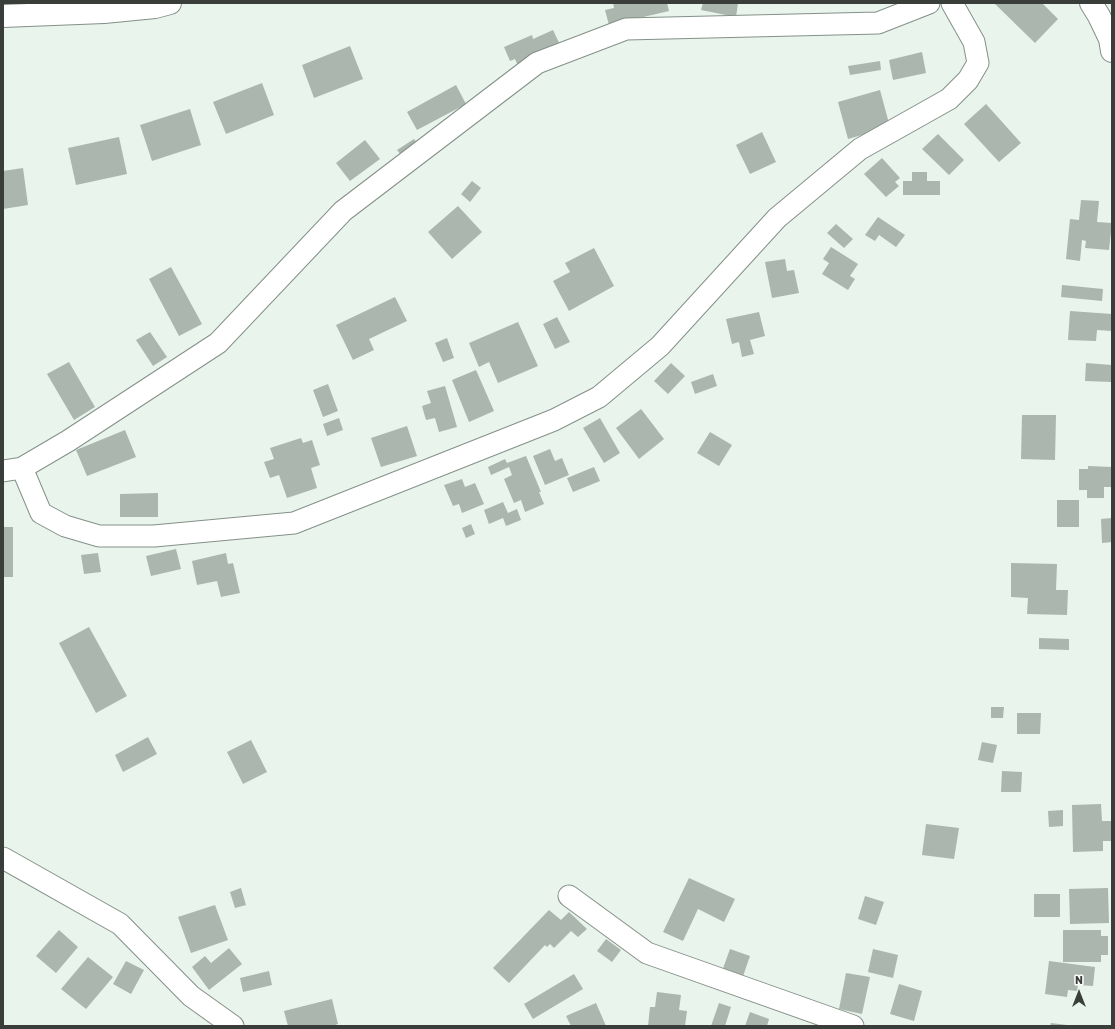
<!DOCTYPE html>
<style>
body{margin:0}
#map{position:relative;width:1115px;height:1029px;overflow:hidden;background:#e8f4ec;font-family:Rubik,sans-serif}
canvas{display:block}
.frame{position:absolute;inset:0;border:4px solid #3a3e3b;pointer-events:none}
.north{position:absolute;left:1059px;top:973px;width:40px;height:40px;-webkit-text-stroke:3px #fff;paint-order:stroke;rotate:0deg;font-size:11px;font-weight:700;line-height:16px;text-align:center;color:#3a3e3b}
.north::after{content:'';display:block;margin:auto;width:14px;height:18px;background:#3a3e3b;clip-path:polygon(50% 0,100% 100%,50% 72%,0 100%)}
</style>
<div id="map">
<canvas width="1115" height="1029"></canvas>
<div class="frame"></div>
<div class="north">N</div>
</div>
<script>
const c = document.querySelector('canvas').getContext('2d');
c.lineJoin = 'round';
function paint(path, color) { c.fillStyle = color; c.fill(path, 'evenodd'); }
const shape = rows => new Path2D(rows.map(r => 'M' + r).join(''));
function strokePath(path, color, width, dash) { c.strokeStyle = color; c.lineWidth = width; c.lineCap = dash ? 'butt' : 'round'; c.setLineDash(dash || []); c.stroke(path); }
const building = shape([
 [613,3,667,3,669,11,609,25,605,10,614,8],
 [703,3,738,3,736,17,701,10],
 [994,3,1042,3,1058,19,1035,43],
 [553,30,562,49,519,68,515,59,510,61,504,47,532,35,533,39],
 [350,46,363,79,314,98,302,65],
 [922,52,926,73,893,80,889,60],
 [880,61,881,70,850,75,848,66],
 [262,83,274,115,226,134,213,102],
 [456,85,466,104,417,130,407,112],
 [880,90,890,127,848,139,838,102],
 [986,104,1021,143,999,162,964,124],
 [190,109,201,145,152,161,140,125],
 [762,132,776,162,750,174,736,145],
 [938,134,964,160,949,175,922,149],
 [119,137,127,174,76,185,68,148],
 [414,139,417,143,401,155,397,150],
 [365,140,380,159,350,181,336,163],
 [882,158,900,178,895,182,899,186,886,197,864,174],
 [23,168,28,205,3,209,3,171],
 [912,172,927,172,927,181,940,181,940,195,903,195,903,181,912,181],
 [472,181,481,188,470,202,461,194],
 [1081,200,1099,201,1097,222,1112,223,1109,250,1085,248,1086,241,1082,240,1080,261,1066,259,1070,219,1079,220],
 [458,206,482,232,452,259,428,232],
 [878,217,905,235,896,247,879,235,875,241,865,235],
 [836,224,853,239,844,248,827,233],
 [831,247,858,264,850,276,855,279,848,290,822,274,829,263,823,259],
 [594,248,614,286,569,311,553,281,570,272,565,263],
 [785,259,787,271,794,270,799,293,772,298,765,262],
 [171,267,202,324,179,336,149,279],
 [1062,285,1103,289,1102,301,1061,297],
 [395,297,407,321,369,339,374,350,353,360,336,325],
 [1070,311,1112,314,1112,331,1097,330,1096,341,1068,340],
 [759,312,765,336,750,340,754,354,742,357,739,342,732,344,726,319],
 [557,317,570,342,555,349,543,324],
 [518,322,538,366,498,383,489,362,479,367,469,343],
 [150,332,167,357,153,366,136,340],
 [447,338,454,358,443,362,435,343],
 [69,362,95,407,74,420,47,374],
 [671,363,685,376,668,394,654,381],
 [1086,363,1112,365,1112,382,1085,381],
 [476,370,494,411,469,422,452,380],
 [713,374,717,386,695,394,691,382],
 [328,384,338,411,323,417,313,390],
 [445,386,457,427,439,432,435,418,426,420,422,406,431,403,427,391],
 [641,409,664,439,639,459,616,428],
 [1022,415,1056,415,1055,460,1021,459],
 [339,418,343,430,327,436,323,424],
 [600,418,620,453,604,463,583,428],
 [407,426,417,456,381,467,371,438],
 [125,430,136,457,87,476,76,450],
 [710,432,732,445,719,466,697,453],
 [301,438,303,443,312,440,320,465,311,468,317,488,287,498,279,475,270,478,264,462,274,459,270,448],
 [550,449,555,461,562,458,569,475,545,485,533,456],
 [526,456,541,492,539,492,544,504,525,512,521,500,514,503,504,479,512,475,509,467,491,475,488,467,505,459,507,463],
 [1088,466,1112,467,1112,487,1104,487,1104,498,1087,498,1087,490,1079,490,1079,469,1088,469],
 [594,467,600,481,573,492,567,478],
 [462,479,465,487,475,483,484,504,462,513,459,504,453,506,444,485],
 [158,493,158,517,120,517,120,494],
 [1057,500,1079,500,1079,527,1057,527],
 [503,502,508,513,517,509,521,520,506,526,503,518,489,524,484,510],
 [1112,518,1112,542,1102,543,1101,519],
 [471,524,475,534,466,538,462,528],
 [3,527,13,527,13,577,3,577],
 [176,549,181,569,151,576,146,556],
 [98,553,101,572,84,574,81,555],
 [226,553,228,564,233,563,240,593,221,597,217,581,197,585,192,561],
 [1011,563,1057,564,1056,590,1068,590,1067,615,1027,614,1028,598,1011,597],
 [89,627,127,696,96,713,59,643],
 [1039,638,1069,639,1069,650,1039,649],
 [991,707,1004,707,1003,718,991,718],
 [1017,713,1041,713,1040,734,1017,734],
 [148,737,157,754,123,772,115,755],
 [251,740,267,772,243,784,227,752],
 [982,742,997,745,993,763,978,760],
 [1002,771,1022,772,1021,792,1001,792],
 [1101,804,1102,821,1112,821,1112,841,1103,841,1103,851,1073,852,1072,805],
 [1063,810,1063,826,1049,827,1048,811],
 [926,824,959,828,954,859,922,855],
 [689,878,735,899,724,922,698,909,683,941,663,932],
 [241,888,246,905,235,908,230,892],
 [1108,888,1109,923,1070,924,1069,889],
 [1034,894,1060,894,1060,917,1034,917],
 [865,896,884,902,876,925,858,919],
 [215,905,228,940,191,953,178,917],
 [549,910,561,920,569,912,587,929,578,937,571,931,554,948,550,944,547,947,545,945,509,983,493,968],
 [59,930,78,947,56,973,36,956],
 [1063,930,1101,930,1101,936,1108,936,1108,955,1101,955,1101,962,1063,962],
 [606,939,621,950,612,962,597,951],
 [229,948,242,964,209,990,192,967,205,956,211,963],
 [730,949,750,956,741,982,721,974],
 [873,949,898,955,893,978,868,972],
 [88,957,113,977,86,1009,61,989],
 [126,961,144,970,131,994,113,984],
 [1049,961,1095,967,1093,986,1078,985,1077,991,1068,990,1067,997,1045,994],
 [269,971,272,985,243,992,240,978],
 [846,973,870,977,862,1014,839,1009],
 [574,974,583,989,533,1019,524,1004],
 [899,984,922,991,914,1021,890,1014],
 [657,992,681,995,679,1010,687,1011,685,1026,648,1026,650,1007,655,1007],
 [332,999,338,1024,332,1026,288,1026,284,1011],
 [596,1003,606,1026,571,1026,566,1016],
 [719,1003,731,1007,725,1026,711,1026],
 [750,1012,769,1019,767,1026,745,1026],
 [1051,1023,1067,1025,1067,1026,1050,1026]
]);
const street = shape([
 [22,468,41,513,65,526,99,536,154,536,294,523,554,420,599,397,660,346,777,218,860,149,949,99,968,80,978,63,974,42,952,3],
 [3,471,22,468,68,441,218,343,343,211,537,63,626,29,878,23,929,3],
 [3,858,120,924,191,996,233,1026],
 [569,896,647,953,853,1026]
]);
const primary = shape([
 [1091,3,1099,16,1110,39,1112,51],
 [3,16,104,12,155,7,170,3]
]);
paint(building, '#aab6ae');
strokePath(street, '#859089', 23);
strokePath(primary, '#859089', 24);
strokePath(street, '#fff', 21);
strokePath(primary, '#fff', 22);
</script>
